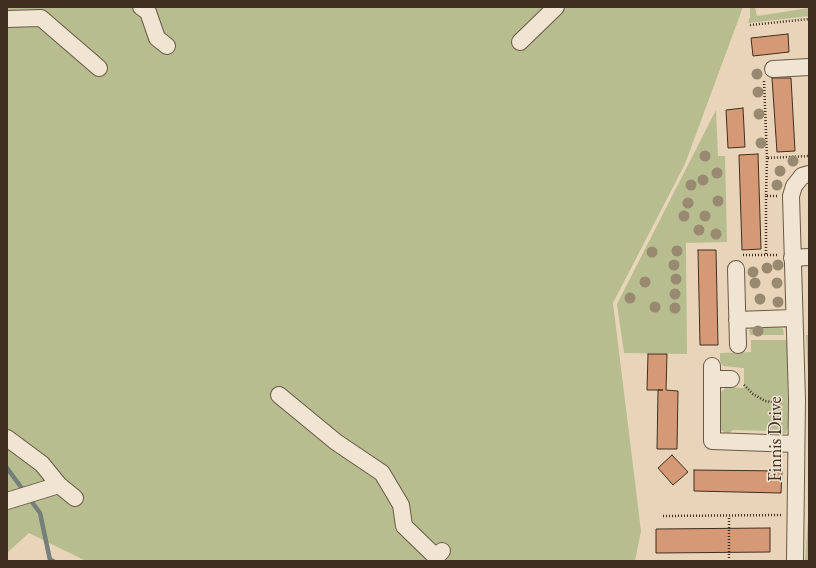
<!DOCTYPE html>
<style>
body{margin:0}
#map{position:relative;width:816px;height:568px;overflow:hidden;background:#e8d5b9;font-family:"EB Garamond",serif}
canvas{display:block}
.frame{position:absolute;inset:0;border:8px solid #402e20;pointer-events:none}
</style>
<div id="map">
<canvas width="816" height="568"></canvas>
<div class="frame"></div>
</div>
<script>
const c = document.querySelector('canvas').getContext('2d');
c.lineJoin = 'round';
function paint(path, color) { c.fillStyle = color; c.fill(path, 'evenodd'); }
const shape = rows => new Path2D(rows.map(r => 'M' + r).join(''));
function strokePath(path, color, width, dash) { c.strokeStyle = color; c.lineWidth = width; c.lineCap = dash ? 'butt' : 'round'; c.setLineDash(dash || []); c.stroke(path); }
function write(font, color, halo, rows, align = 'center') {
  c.font = font + ' "EB Garamond",serif'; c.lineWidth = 3; c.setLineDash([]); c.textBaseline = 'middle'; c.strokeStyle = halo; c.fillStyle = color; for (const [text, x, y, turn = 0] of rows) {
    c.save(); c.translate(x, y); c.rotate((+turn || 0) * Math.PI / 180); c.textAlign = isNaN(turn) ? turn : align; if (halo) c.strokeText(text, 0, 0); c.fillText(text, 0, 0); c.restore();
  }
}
const green = shape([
 [7,7,743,7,685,164,613,303,641,531,635,561,86,561,29,533,7,553],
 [750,7,755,7,757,16,809,8,809,16,748,23,750,17],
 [716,110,718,156,725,156,727,242,686,243,687,354,624,353,617,304],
 [777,325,783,329,784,335,750,335,749,330,753,326],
 [806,335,809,335,809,561,805,561,808,518,808,374],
 [751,340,787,340,788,426,786,433,778,435,771,431,733,430,728,434,721,430,719,425,720,393,727,387,744,388,744,368,723,366,720,361,720,353,751,352]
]);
const stream = shape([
 [7,468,40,513,50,560,53,561]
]);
const building = shape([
 [788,34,789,52,753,56,751,38,788,34],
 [772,78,791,78,795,151,777,152,772,78],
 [743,108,745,147,728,148,726,110,743,108],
 [758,154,761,249,742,250,739,155,758,154],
 [698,250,716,250,718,345,700,345,698,250],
 [648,354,667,354,666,390,678,391,677,449,657,449,658,390,663,390,647,390,648,354],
 [672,455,688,472,673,485,658,468,672,455],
 [694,470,782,471,781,493,694,491,694,470],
 [770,528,770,552,656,553,656,529,770,528]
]);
const path = shape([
 [750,25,809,19],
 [764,81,767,158,809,156],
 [767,158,766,196,778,196],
 [766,196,766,255],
 [743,255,778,255],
 [744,385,753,394,765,401,777,403,783,402],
 [663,516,781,515],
 [729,561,729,516]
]);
const minor = shape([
 [141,7,148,12,157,38,167,46],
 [7,19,41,18,99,68],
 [520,42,556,7],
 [773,69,809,67],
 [792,258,809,257],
 [736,269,738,345],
 [737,320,793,318],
 [712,366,712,441,796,444],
 [712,379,731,379],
 [279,395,336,442,382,473,401,505,404,526,436,557,442,551],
 [7,438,42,464,59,485,75,498],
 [7,501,59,485],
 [795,561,797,400,791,196,794,186,802,176,809,174]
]);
const trees = [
 [757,74],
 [758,92],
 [759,114],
 [761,143],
 [705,156],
 [793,161],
 [780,171],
 [717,173],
 [703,180],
 [691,185],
 [777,185],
 [718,201],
 [688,203],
 [684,216],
 [705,216],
 [699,230],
 [716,234],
 [677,251],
 [652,252],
 [674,265],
 [778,265],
 [767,268],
 [753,272],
 [676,279],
 [645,282],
 [755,283],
 [777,283],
 [675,294],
 [630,298],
 [760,299],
 [778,302],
 [655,307],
 [675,308],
 [758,331]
];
const streetNames = [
 ["Finnis Drive",776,439,-90]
];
paint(green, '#b7bd8f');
strokePath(stream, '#75807b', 4.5);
paint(building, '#d59976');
strokePath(building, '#402e20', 1);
strokePath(minor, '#6a5846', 18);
strokePath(path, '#402e20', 2.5, [1, 2]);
strokePath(minor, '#f0e4d2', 16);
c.fillStyle = '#998971';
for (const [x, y] of trees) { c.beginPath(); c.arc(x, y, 5.5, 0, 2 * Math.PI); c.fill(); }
write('18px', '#402e20', '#f0e4d2', streetNames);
</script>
